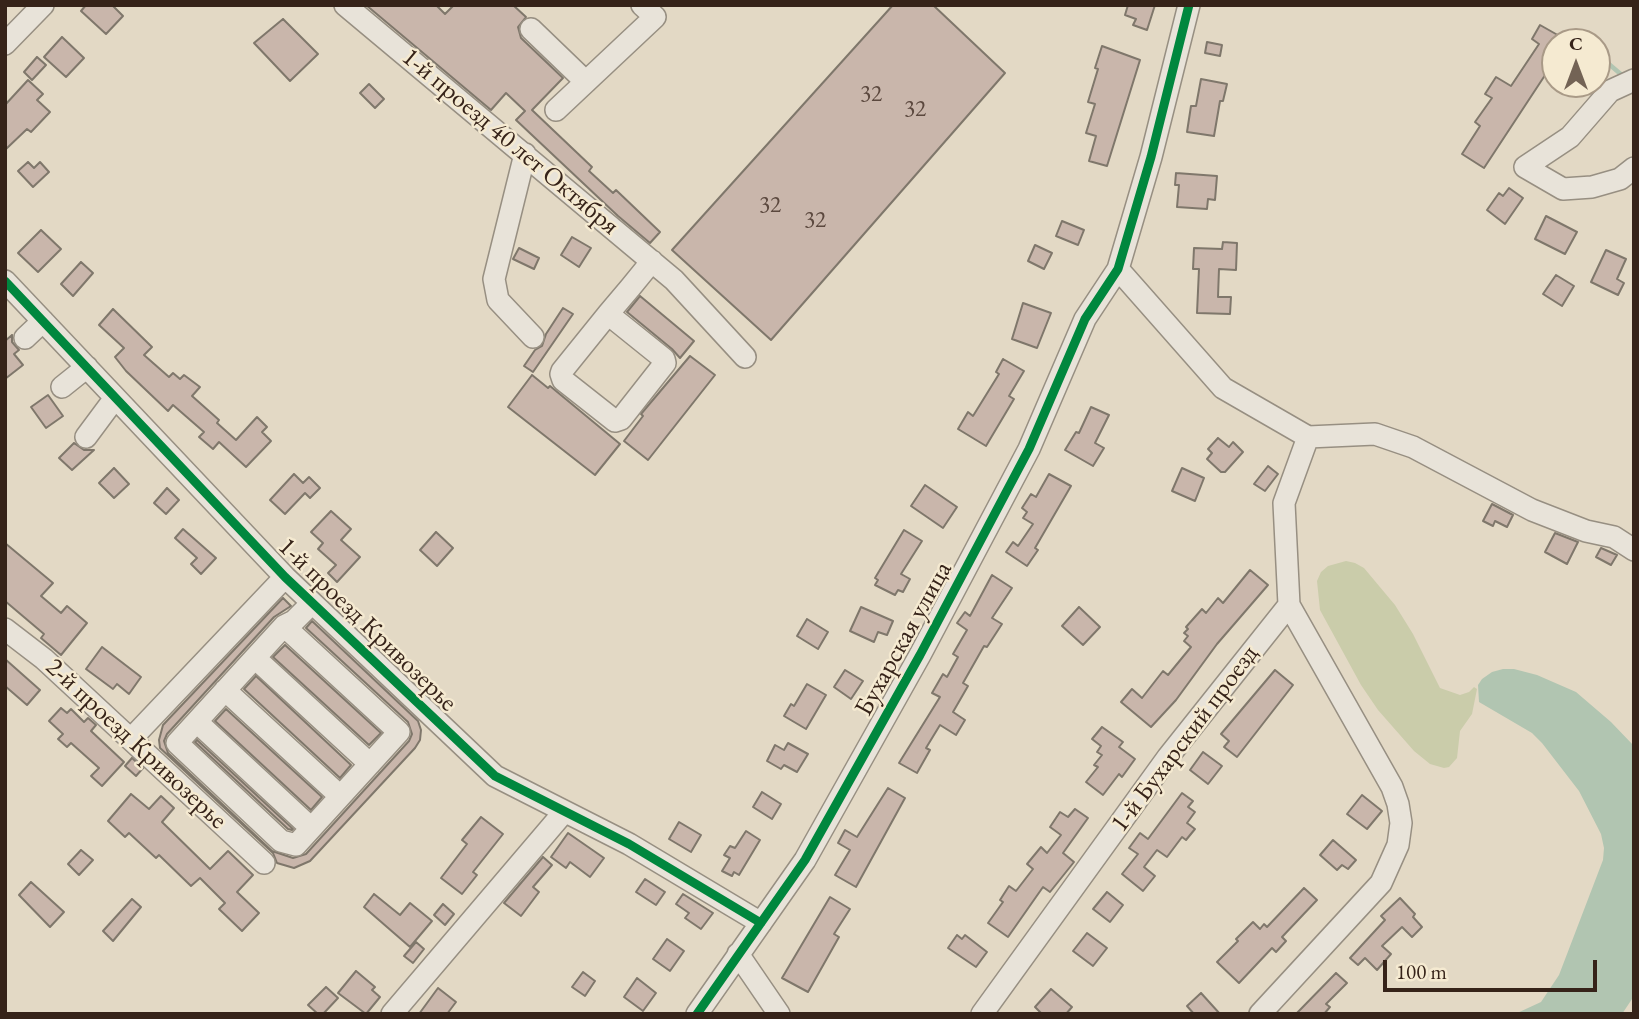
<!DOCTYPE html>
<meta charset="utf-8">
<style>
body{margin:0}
#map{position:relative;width:1639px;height:1019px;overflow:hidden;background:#e3d9c5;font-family:"EB Garamond",serif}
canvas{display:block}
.frame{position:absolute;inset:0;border:7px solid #362319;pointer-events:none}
.north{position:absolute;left:1541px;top:28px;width:70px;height:70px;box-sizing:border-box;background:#f5ead1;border:2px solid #a99a87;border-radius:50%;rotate:0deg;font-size:19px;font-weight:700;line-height:28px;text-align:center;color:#362319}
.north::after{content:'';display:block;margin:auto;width:24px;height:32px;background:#736355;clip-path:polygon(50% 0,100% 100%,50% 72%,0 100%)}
.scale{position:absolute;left:1383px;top:960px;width:214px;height:32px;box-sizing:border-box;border:4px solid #362319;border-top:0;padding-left:9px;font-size:21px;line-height:24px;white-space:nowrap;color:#362319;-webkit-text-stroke:5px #f5ead1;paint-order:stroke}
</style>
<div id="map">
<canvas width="1639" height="1019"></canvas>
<div class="frame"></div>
<div class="north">С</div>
<div class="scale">100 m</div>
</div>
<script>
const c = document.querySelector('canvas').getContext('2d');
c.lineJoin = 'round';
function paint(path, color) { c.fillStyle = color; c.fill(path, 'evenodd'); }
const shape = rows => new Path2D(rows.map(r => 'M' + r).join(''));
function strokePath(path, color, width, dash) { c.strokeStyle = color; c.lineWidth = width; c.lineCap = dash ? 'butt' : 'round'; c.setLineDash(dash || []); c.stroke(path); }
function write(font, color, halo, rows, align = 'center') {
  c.font = font + ' "EB Garamond",serif'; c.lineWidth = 5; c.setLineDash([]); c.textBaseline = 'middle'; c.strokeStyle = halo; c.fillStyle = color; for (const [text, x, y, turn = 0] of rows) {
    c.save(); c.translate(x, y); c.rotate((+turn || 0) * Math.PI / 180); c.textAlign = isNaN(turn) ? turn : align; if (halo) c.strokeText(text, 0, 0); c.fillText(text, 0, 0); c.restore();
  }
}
const green = shape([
 [1346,561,1355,563,1364,568,1395,605,1413,634,1440,688,1460,695,1469,692,1474,687,1477,689,1472,714,1460,731,1457,758,1449,767,1444,768,1430,764,1414,751,1378,710,1361,685,1320,610,1317,581,1321,572,1328,566]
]);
const water = shape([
 [1503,669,1514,669,1537,675,1576,692,1611,722,1634,746,1634,996,1622,1014,1515,1014,1541,1002,1559,975,1603,860,1604,848,1601,834,1579,791,1542,743,1532,733,1479,702,1478,685,1482,679,1492,672]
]);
const stream = shape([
 [1597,54,1623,76]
]);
const building = shape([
 [86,5,112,5,123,16,106,34,81,11,86,5],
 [366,5,436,5,445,14,454,5,513,5,526,17,518,27,521,38,563,78,532,110,592,167,589,171,613,193,616,190,660,232,650,243,618,216,516,120,525,111,506,93,491,110,366,5],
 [893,5,933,5,1005,73,771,340,672,250,893,5],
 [1128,5,1155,5,1147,30,1133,25,1136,19,1125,15,1128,5],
 [283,19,318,54,290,81,254,43,283,19],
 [1540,25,1570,42,1555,42,1555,60,1484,168,1462,154,1480,126,1475,122,1492,98,1485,94,1496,77,1511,86,1539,44,1532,39,1540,25],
 [62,37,84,58,66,77,44,57,62,37],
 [1207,42,1222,45,1220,56,1205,53,1207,42],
 [1102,46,1140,60,1107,166,1089,161,1096,136,1086,133,1095,104,1088,102,1098,69,1095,68,1102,46],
 [37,57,46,65,32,80,24,72,37,57],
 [1201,79,1227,84,1223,101,1220,101,1214,136,1187,132,1191,106,1196,106,1201,79],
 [28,80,43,94,37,100,50,112,31,132,27,129,5,150,5,105,28,80],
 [369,84,384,99,375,108,360,93,369,84],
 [28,162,34,168,40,162,49,172,33,187,18,171,28,162],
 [1176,173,1217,176,1215,200,1208,199,1207,209,1177,207,1179,185,1175,185,1176,173],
 [1509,188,1523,198,1505,224,1487,210,1499,193,1503,196,1509,188],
 [1546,216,1577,232,1565,254,1535,239,1546,216],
 [1062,221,1084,230,1078,245,1056,236,1062,221],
 [41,230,61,249,38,272,18,253,41,230],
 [572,237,591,248,579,267,561,255,572,237],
 [1223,242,1237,243,1236,270,1219,269,1218,297,1231,297,1230,314,1197,313,1199,269,1193,269,1194,248,1222,249,1223,242],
 [1035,245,1052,253,1044,269,1028,261,1035,245],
 [519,248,539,258,534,269,513,259,519,248],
 [1606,250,1626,259,1617,279,1624,283,1618,295,1591,282,1606,250],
 [81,262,93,273,73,296,61,284,81,262],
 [1556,275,1574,286,1562,306,1543,294,1556,275],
 [640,296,694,341,680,358,672,349,627,312,640,296],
 [1023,303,1051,313,1037,348,1012,339,1023,303],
 [563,308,573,314,533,372,524,366,535,350,542,346,546,334,563,308],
 [113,309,152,347,144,355,169,377,173,373,180,379,184,375,200,387,192,396,219,420,217,423,236,440,257,417,267,427,262,432,271,441,246,467,219,442,213,449,199,437,204,432,173,405,168,411,126,371,115,357,124,348,99,325,113,309],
 [12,335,12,342,19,350,14,354,23,365,5,379,5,341,12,335],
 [690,356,715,375,648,460,624,441,643,416,641,414,690,356],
 [1003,359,1024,371,1009,396,1014,399,986,446,958,429,968,412,973,416,999,374,996,372,1003,359],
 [532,375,548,388,550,386,620,444,595,475,508,407,532,375],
 [48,395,63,416,46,428,31,407,48,395],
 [1091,407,1109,415,1095,443,1104,448,1093,466,1065,450,1076,432,1079,433,1091,407],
 [1218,438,1229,447,1233,442,1243,452,1225,472,1221,472,1207,459,1212,453,1208,449,1218,438],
 [74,443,84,450,94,450,72,470,59,458,74,443],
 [1268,466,1278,474,1265,491,1254,484,1268,466],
 [114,468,129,484,114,498,99,483,114,468],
 [1182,468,1204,478,1195,501,1172,491,1182,468],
 [294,474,303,483,309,477,320,488,310,498,305,493,285,514,270,500,294,474],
 [1049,474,1071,486,1035,548,1038,550,1027,566,1006,552,1013,542,1018,546,1033,524,1023,518,1027,512,1022,508,1031,494,1036,497,1049,474],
 [925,485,957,507,943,528,911,506,925,485],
 [167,488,179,500,166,514,154,503,167,488],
 [1492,504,1513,515,1507,527,1495,521,1493,526,1483,521,1492,504],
 [331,511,351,529,341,540,360,557,337,582,328,573,336,565,318,549,323,543,311,532,331,511],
 [183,529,216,558,201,574,191,564,197,558,175,538,183,529],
 [904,530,922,541,901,574,910,579,903,592,898,590,895,595,875,585,878,580,875,578,904,530],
 [436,532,453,548,437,566,420,550,436,532],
 [1555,533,1578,542,1567,564,1545,552,1555,533],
 [5,543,53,583,41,596,61,613,67,606,87,623,61,655,41,638,44,634,5,601,5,543],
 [1601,548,1617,555,1611,565,1596,557,1601,548],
 [1250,570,1268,585,1217,644,1176,700,1151,727,1121,702,1132,689,1142,698,1163,671,1168,675,1191,647,1184,641,1188,636,1184,633,1188,629,1186,627,1202,609,1206,613,1218,598,1223,603,1250,570],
 [992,575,1012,588,992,618,1002,624,987,647,984,646,963,683,968,686,953,712,965,720,956,735,940,725,926,748,930,750,917,773,899,763,940,697,932,693,943,674,947,677,958,657,953,654,967,630,957,623,965,612,970,616,992,575],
 [283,598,291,606,274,617,167,734,164,741,168,753,272,851,293,858,306,854,409,741,412,734,408,722,306,628,312,621,418,721,421,730,420,740,415,748,310,861,294,868,277,863,273,853,160,748,159,740,163,725,283,598],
 [861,607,893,621,887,635,878,632,874,642,850,631,861,607],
 [1079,607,1100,627,1083,645,1062,626,1079,607],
 [807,619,828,632,818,649,797,636,807,619],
 [285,645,381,733,369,745,273,657,285,645],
 [102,647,141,677,129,694,117,684,113,689,86,669,102,647],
 [5,659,40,690,27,705,5,686,5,659],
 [845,670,863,681,851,699,834,687,845,670],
 [1275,670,1293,685,1237,757,1224,747,1229,741,1221,734,1275,670],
 [256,676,351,765,340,778,244,689,256,676],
 [807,684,826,695,806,729,784,716,791,704,794,706,807,684],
 [61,708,67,713,71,709,84,722,88,718,96,725,91,731,124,762,102,786,91,776,99,768,71,743,67,747,58,739,63,734,49,721,61,708],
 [226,709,322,797,311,810,215,721,226,709],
 [1102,727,1123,742,1119,747,1135,759,1122,777,1119,774,1103,795,1086,782,1098,767,1094,765,1102,755,1097,752,1101,746,1092,739,1102,727],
 [197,740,293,829,292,830,288,829,195,742,197,740],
 [788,743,808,754,797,772,784,765,781,769,767,761,775,745,784,750,788,743],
 [1203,752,1222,766,1208,784,1190,770,1203,752],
 [132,758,143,768,136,776,125,766,132,758],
 [888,788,905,798,856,887,835,875,850,850,838,843,845,830,857,837,888,788],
 [762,792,781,804,772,819,753,807,762,792],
 [1182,793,1193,801,1188,807,1195,812,1187,823,1195,829,1186,840,1182,837,1167,857,1157,850,1144,867,1155,876,1143,891,1122,874,1138,854,1129,848,1140,833,1148,839,1182,793],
 [131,794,149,809,161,796,174,808,162,822,210,869,228,851,253,875,237,892,259,913,242,931,219,909,225,903,200,878,191,886,159,855,156,858,129,833,125,837,108,821,131,794],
 [1362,795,1382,811,1367,829,1347,814,1362,795],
 [1075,809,1088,818,1063,853,1074,862,1050,892,1043,887,1008,937,988,923,1003,902,1000,900,1009,886,1016,891,1033,869,1027,864,1041,847,1047,853,1061,835,1050,827,1060,812,1068,817,1075,809],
 [481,817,503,834,473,872,477,875,462,894,441,878,467,844,462,840,481,817],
 [679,822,701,835,691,852,669,839,679,822],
 [746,831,760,840,739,875,734,872,732,876,722,871,730,858,724,855,730,846,735,848,746,831],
 [568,833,604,858,590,877,570,862,566,868,551,857,568,833],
 [1333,840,1356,860,1348,869,1342,865,1337,870,1320,855,1333,840],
 [81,850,93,860,79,875,68,864,81,850],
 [543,857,552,865,533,887,539,892,521,916,504,903,543,857],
 [645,879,665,892,656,905,636,892,645,879],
 [31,882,64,912,50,927,19,895,31,882],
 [1304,888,1317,900,1282,937,1286,941,1276,952,1272,948,1239,983,1217,962,1238,941,1236,939,1253,922,1260,929,1264,924,1267,927,1304,888],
 [1107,892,1123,905,1110,922,1093,909,1107,892],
 [374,894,400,915,410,903,432,921,410,947,364,907,374,894],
 [683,894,713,913,701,929,685,918,689,913,676,904,683,894],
 [830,897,850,909,834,934,839,937,808,992,782,978,830,897],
 [1400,898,1415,914,1413,917,1422,927,1412,937,1402,927,1382,946,1391,954,1377,970,1365,958,1358,965,1350,958,1385,920,1381,916,1400,898],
 [132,899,141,907,113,941,103,931,132,899],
 [443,904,454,914,445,925,434,915,443,904],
 [1087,933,1107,948,1093,966,1073,951,1087,933],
 [957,935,962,939,965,935,987,952,976,967,948,948,957,935],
 [667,939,684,951,670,971,653,959,667,939],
 [416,942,424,949,413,963,404,956,416,942],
 [356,971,375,987,372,990,380,997,366,1014,338,993,356,971],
 [583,972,595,981,585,996,572,987,583,972],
 [1336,973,1347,983,1326,1004,1330,1007,1324,1014,1296,1014,1336,973],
 [637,978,656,993,643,1011,624,997,637,978],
 [326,987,338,998,323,1014,318,1014,308,1005,326,987],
 [438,988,456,1002,447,1014,419,1014,438,988],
 [1051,989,1072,1007,1066,1014,1042,1014,1035,1007,1051,989],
 [1201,993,1220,1014,1194,1014,1187,1006,1201,993]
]);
const minor = shape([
 [345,5,674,280,745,357],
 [531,29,586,82],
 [5,44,43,5],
 [1634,80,1610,91,1570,137,1525,167,1563,189,1592,187,1620,179,1634,168],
 [556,110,655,17,642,5],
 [525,154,494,279,498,300,533,337],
 [1118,269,1223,388,1308,437,1375,434,1413,447,1532,510,1586,531,1614,537,1634,550],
 [5,281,285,577,495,776,629,844,761,923],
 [608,314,664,359,665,363,621,419,615,421,563,380,561,374,562,371,608,314,630,288,652,261],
 [25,338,43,321],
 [62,387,87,367],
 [86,437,115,398],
 [284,626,399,732,296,845,281,841,177,743,284,626,294,621,312,603],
 [5,629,44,659,264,863],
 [255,658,370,764],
 [225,690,340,796],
 [197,722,311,828],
 [132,738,285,577],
 [738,954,779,1014],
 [392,1014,564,812],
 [697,1014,805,860,920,655,1029,449,1085,319,1118,269,1151,157,1189,5],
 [982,1014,1168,757,1289,605,1284,503,1308,437],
 [1260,1014,1381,883,1398,845,1401,823,1398,804,1392,787,1289,605]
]);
const cycleway = shape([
 [5,281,285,577,495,776,629,844,761,923],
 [697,1014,805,860,920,655,1029,449,1085,319,1118,269,1151,157,1189,5]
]);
const numberNames = [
 ["32",871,95],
 ["32",915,110],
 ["32",770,206],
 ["32",815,221]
];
const streetNames = [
 ["1-й проезд 40 лет Октября",510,142,40],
 ["1-й проезд Кривозерье",367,625,44],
 ["Бухарская улица",904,639,-61],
 ["1-й Бухарский проезд",1185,739,-53],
 ["2-й проезд Кривозерье",136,744,43]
];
paint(green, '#caccaa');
paint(water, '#b1c5b1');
strokePath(stream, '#b1c5b1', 4.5);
paint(building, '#c9b6ab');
strokePath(building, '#7f776b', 2);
strokePath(minor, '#978f82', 24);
strokePath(minor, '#e8e3d9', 21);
strokePath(cycleway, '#00873e', 9);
write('23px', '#5b483e', null, numberNames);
write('26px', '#362319', '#f5ead1', streetNames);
</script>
